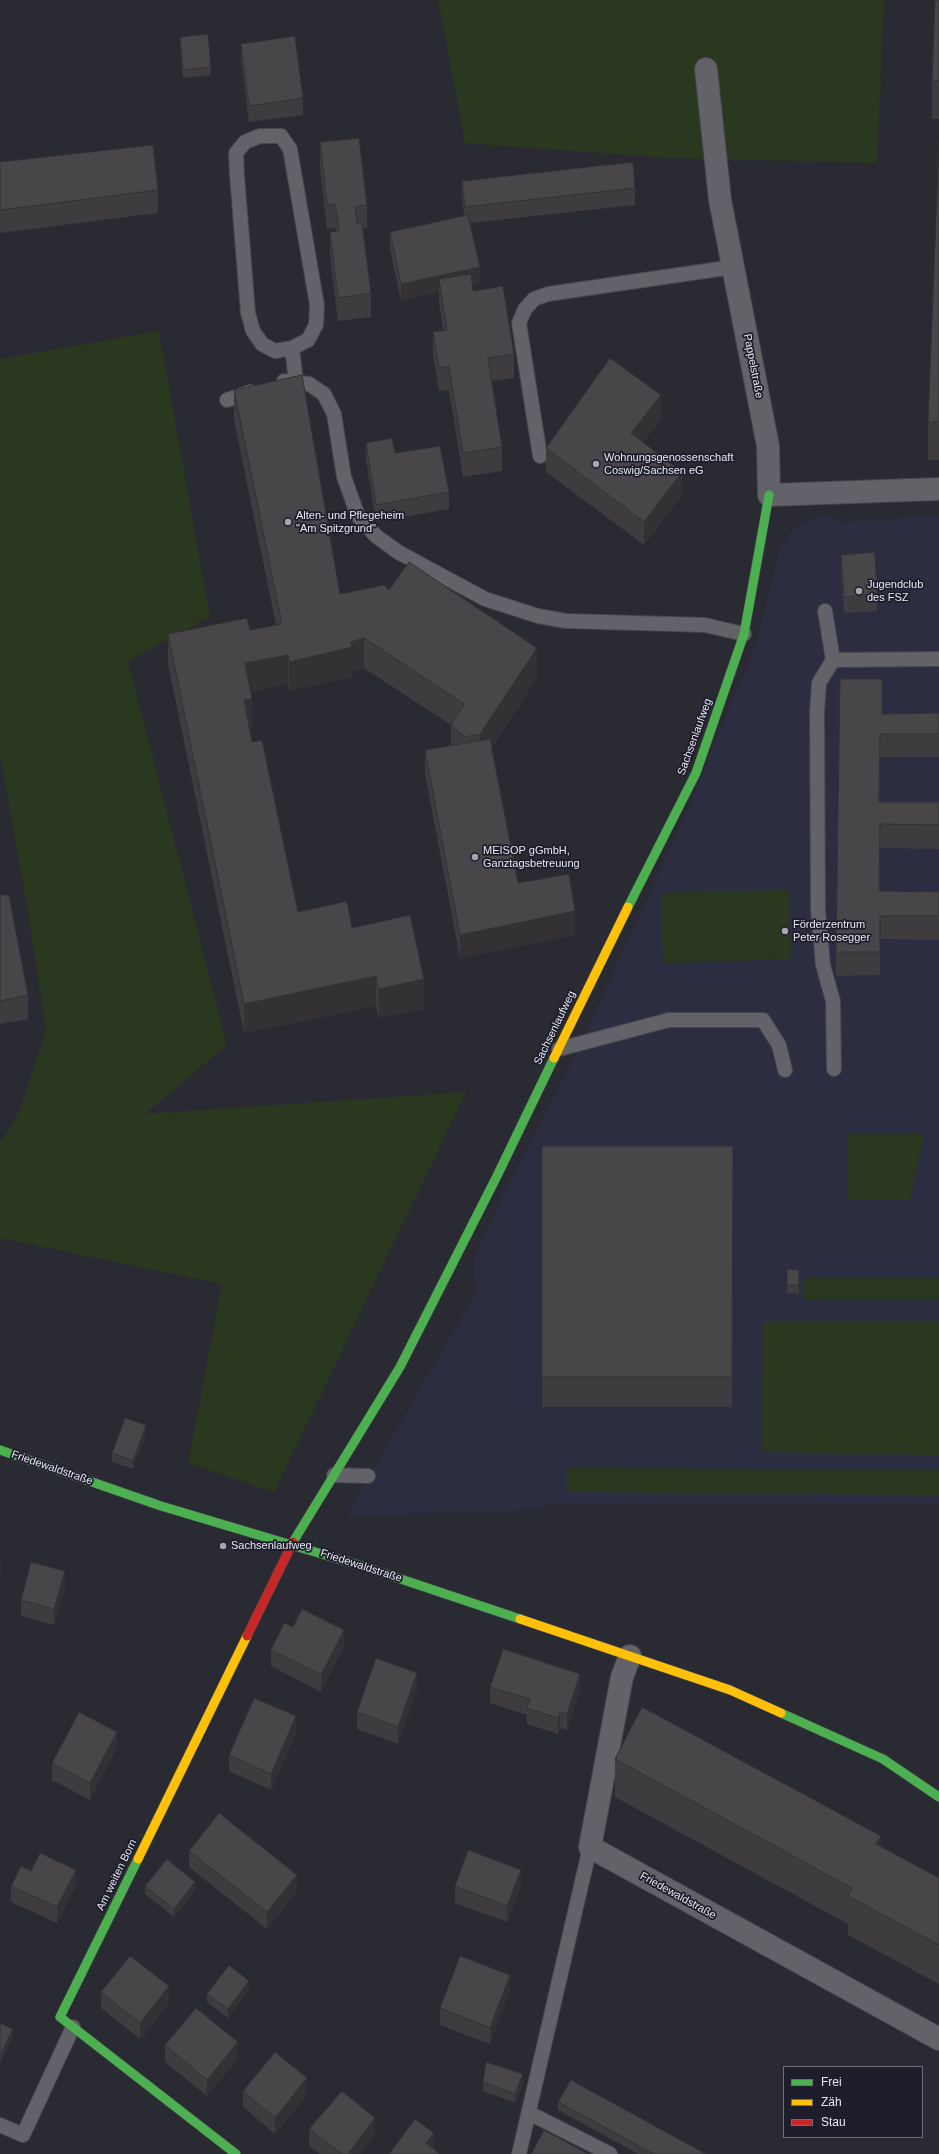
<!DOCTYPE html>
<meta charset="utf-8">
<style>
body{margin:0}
#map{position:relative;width:939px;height:2154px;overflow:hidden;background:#2a2a32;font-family:Helvetica,sans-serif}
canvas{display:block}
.legend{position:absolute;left:783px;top:2066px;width:140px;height:72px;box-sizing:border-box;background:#1e1d2c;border:1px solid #6e6e7b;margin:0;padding:5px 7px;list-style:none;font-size:12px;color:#e7e8f2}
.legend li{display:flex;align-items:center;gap:8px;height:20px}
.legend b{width:20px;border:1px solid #6e6e7b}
</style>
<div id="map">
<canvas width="939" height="2154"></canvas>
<ul class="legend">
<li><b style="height:5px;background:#4caf50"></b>Frei</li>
<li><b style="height:5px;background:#ffc107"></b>Zäh</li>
<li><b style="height:5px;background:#c62828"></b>Stau</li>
</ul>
</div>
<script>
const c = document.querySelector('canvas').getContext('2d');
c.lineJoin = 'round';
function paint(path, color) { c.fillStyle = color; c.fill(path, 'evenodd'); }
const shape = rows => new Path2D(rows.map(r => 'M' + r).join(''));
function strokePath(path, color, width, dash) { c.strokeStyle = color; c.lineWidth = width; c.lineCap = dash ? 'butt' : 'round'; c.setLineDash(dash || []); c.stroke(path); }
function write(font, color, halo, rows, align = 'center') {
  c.font = font + ' Helvetica,sans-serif'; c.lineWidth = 3.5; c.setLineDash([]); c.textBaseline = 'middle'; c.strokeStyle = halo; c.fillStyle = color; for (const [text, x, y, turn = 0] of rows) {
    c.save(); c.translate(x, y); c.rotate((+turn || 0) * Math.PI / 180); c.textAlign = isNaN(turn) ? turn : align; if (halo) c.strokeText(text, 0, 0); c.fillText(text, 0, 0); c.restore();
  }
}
const built = shape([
 [824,515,843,522,939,516,939,1503,549,1503,540,1510,347,1515,476,1292,473,1261,507,1185,566,1075,679,829,756,644,780,549,790,532,803,522]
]);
const green = shape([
 [438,0,884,0,877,163,670,158,465,143],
 [159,331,210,617,128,661,227,1045,145,1114,466,1092,274,1492,188,1463,222,1284,0,1238,0,1143,19,1112,46,1031,27,905,0,755,0,359],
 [789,890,791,959,663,963,661,893],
 [848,1134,924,1134,910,1200,848,1199],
 [804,1278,939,1278,939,1299,804,1299],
 [763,1321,939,1321,939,1455,761,1452],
 [567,1468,939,1470,939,1495,567,1492]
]);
const lane = shape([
 [260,136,281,136,290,149,317,305,316,325,308,340,292,348,275,351,262,344,253,331,248,313,237,175,236,153,245,142,260,136],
 [292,348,296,382],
 [284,381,309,384,324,394,334,414,344,477,358,516,376,536,398,552,485,599,538,616,566,621,705,625,744,634],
 [227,400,251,392],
 [540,456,519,323,525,309,534,299,548,294,733,267],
 [825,611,833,660,939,659],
 [833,660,819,683,817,712,818,909,823,965,833,1001,834,1069],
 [559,1049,669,1020,763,1020,779,1045,785,1070],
 [334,1475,368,1476],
 [529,2113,610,2154],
 [0,2125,23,2135,73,2027],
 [519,2154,590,1847]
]);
const street = shape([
 [706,69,720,200,768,446,769,495,939,489],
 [630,1656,622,1677,590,1847,939,2039]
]);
const fast = shape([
 [628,907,696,773,744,634,769,495],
 [0,1450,161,1506,362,1566,520,1619],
 [293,1542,400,1367,497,1176,554,1058],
 [781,1713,883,1759,939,1797],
 [138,1859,60,2017,236,2154]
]);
const slow = shape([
 [554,1058,628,907],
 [520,1619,730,1690,781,1713],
 [138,1859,247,1636]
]);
const jam = shape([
 [247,1636,293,1542]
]);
const wall = shape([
 [939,0,939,119,932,119,932,81],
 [180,37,211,67,211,75,183,78,180,46],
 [241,44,303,98,303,115,249,122,241,60],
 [939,141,939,460,928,460,928,422],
 [320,142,367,205,367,228,363,229,371,293,371,317,338,321,330,255,330,232,336,231,335,228,327,229,320,166],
 [0,162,158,190,158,213,0,233],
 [462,181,635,188,635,205,470,223,480,283,472,285,473,291,514,354,514,378,492,381,502,447,502,471,463,477,449,390,439,391,433,355,433,332,443,330,439,303,439,292,401,301,390,249,390,232,464,216,462,197],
 [234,390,340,594,389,590,537,678,492,747,518,883,575,935,460,958,425,774,425,750,451,746,451,725,364,668,352,671,352,677,289,691,288,684,251,692,252,728,250,729,252,742,298,912,352,928,424,1009,379,1018,376,1006,244,1033,168,664,168,634,250,630,276,625,234,420],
 [661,419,643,442,682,495,644,545,546,472,546,448],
 [366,443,395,453,449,492,449,509,376,522,366,459],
 [841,555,877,594,877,611,844,613,841,571],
 [939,713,939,757,880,757,879,802,939,802,939,849,880,848,880,891,939,892,939,940,880,939,880,975,836,976,836,952,882,714],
 [0,895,28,995,28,1019,0,1024],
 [542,1146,733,1146,732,1407,542,1407],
 [787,1269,799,1270,799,1294,787,1293],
 [146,1434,133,1469,112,1462,112,1453],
 [65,1588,54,1625,21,1616,21,1600],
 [293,1627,344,1647,321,1692,271,1666,271,1650],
 [490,1687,580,1691,567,1730,560,1728,558,1734,527,1724,527,1715,490,1703],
 [417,1689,398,1744,357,1729,357,1712],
 [296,1733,271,1790,229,1771,229,1755],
 [117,1748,90,1800,52,1780,52,1763],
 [615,1759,881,1846,939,1878,939,1984,848,1935,848,1924,615,1797],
 [189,1851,297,1891,267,1929,189,1867],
 [11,1886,76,1886,57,1923,11,1902],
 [145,1886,195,1891,174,1917,145,1894],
 [455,1886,521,1886,507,1922,455,1903],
 [249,1989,228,2018,207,2002,207,1994],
 [510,1991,490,2044,440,2025,440,2008],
 [101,1992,169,2003,140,2039,101,2008],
 [0,2023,13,2037,1,2062,0,2061],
 [165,2045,238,2059,207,2096,165,2062],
 [483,2082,523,2083,515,2103,483,2091],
 [243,2091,307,2095,275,2134,243,2107],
 [558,2102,706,2154,638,2154,558,2110],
 [309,2129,375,2135,360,2154,320,2154,309,2146]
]);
const shadedWall = shape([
 [480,267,480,283,441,292,439,279,439,292,401,301,401,284],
 [661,395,661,419,631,457,631,433],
 [682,472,682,495,644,545,644,522],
 [364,638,364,668,352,671,352,677,289,691,289,662],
 [537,648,537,678,480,764,480,734],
 [288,655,288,684,245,693,245,663],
 [252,699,252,728,244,730,244,700],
 [880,824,880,848,879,915,879,891],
 [575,911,575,935,460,958,460,935],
 [376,976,376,1006,244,1033,244,1004],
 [424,979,424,1009,379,1018,379,989],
 [146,1425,146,1434,133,1469,133,1461],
 [1,1560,1,1576,0,1580,0,1563],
 [65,1571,65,1588,54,1625,54,1609],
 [344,1630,344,1647,321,1692,321,1675],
 [417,1673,417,1689,398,1744,398,1727],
 [580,1674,580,1691,567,1730,567,1714],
 [560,1712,560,1728,558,1734,558,1718],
 [296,1716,296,1733,271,1790,271,1774],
 [117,1732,117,1748,90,1800,90,1783],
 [881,1836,881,1874,876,1844],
 [76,1870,76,1886,57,1923,57,1907],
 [521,1870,521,1886,507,1922,507,1906],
 [297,1875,297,1891,267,1929,267,1912],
 [195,1882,195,1891,174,1917,174,1909],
 [510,1975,510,1991,490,2044,490,2028],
 [249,1981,249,1989,228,2018,228,2009],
 [169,1986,169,2003,140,2039,140,2023],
 [13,2029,13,2037,1,2062,1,2053],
 [238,2042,238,2059,207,2096,207,2080],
 [523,2074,523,2083,515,2103,515,2094],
 [307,2078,307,2095,275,2134,275,2118],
 [375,2118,375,2135,360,2154,348,2154],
 [434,2133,434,2149,426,2143]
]);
const building = shape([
 [935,0,939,0,939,81,932,81,935,0],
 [208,34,211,67,183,70,180,37,208,34],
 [295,36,303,98,249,106,241,44,295,36],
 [359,138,367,205,355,207,357,224,362,223,371,293,338,298,330,232,339,231,335,204,327,205,320,142,359,138],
 [939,142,939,422,928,422,939,142],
 [153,145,158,190,0,210,0,162,153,145],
 [633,162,635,188,465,207,462,181,633,162],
 [468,215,480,267,401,284,390,232,468,215],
 [471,274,473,291,503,286,514,354,488,358,502,447,463,453,449,366,439,368,433,332,447,330,439,279,471,274],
 [610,358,661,395,631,433,682,472,644,522,546,448,610,358],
 [302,375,340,594,384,585,389,590,409,562,537,648,480,734,465,737,451,725,464,704,364,638,351,642,352,647,289,662,288,655,245,663,252,699,244,700,252,742,262,740,298,912,347,901,352,928,410,915,424,979,379,989,376,976,244,1004,168,634,247,618,250,630,282,624,234,390,302,375],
 [392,438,395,453,440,446,449,492,376,505,366,443,392,438],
 [875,552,877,594,844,597,841,555,875,552],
 [840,679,882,679,882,714,939,713,939,734,880,734,879,802,939,802,939,825,880,824,879,891,939,892,939,916,880,916,880,952,836,952,840,679],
 [490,739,518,883,569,874,575,911,460,935,425,750,490,739],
 [0,895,9,895,28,995,0,1001,0,895],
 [542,1146,733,1146,732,1377,542,1377,542,1146],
 [787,1269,799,1270,799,1285,787,1285,787,1269],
 [125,1418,146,1425,133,1461,112,1453,125,1418],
 [31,1562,65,1571,54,1609,21,1600,31,1562],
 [302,1609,344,1630,321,1675,271,1650,284,1623,293,1627,302,1609],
 [503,1649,580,1674,567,1714,560,1712,558,1718,527,1708,530,1699,490,1687,503,1649],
 [376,1658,417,1673,398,1727,357,1712,376,1658],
 [254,1698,296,1716,271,1774,229,1755,254,1698],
 [642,1707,881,1836,876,1844,939,1878,939,1945,848,1896,852,1888,615,1759,642,1707],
 [79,1712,117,1732,90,1783,52,1763,79,1712],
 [219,1813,297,1875,267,1912,189,1851,219,1813],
 [468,1850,521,1870,507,1906,455,1886,468,1850],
 [40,1853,76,1870,57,1907,11,1886,21,1866,31,1871,40,1853],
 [167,1859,195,1882,174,1909,145,1886,167,1859],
 [130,1956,169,1986,140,2023,101,1992,130,1956],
 [460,1956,510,1975,490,2028,440,2008,460,1956],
 [229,1965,249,1981,228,2009,207,1994,229,1965],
 [196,2008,238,2042,207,2080,165,2045,196,2008],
 [0,2023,13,2029,1,2053,0,2053,0,2023],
 [275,2052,307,2078,275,2118,243,2091,275,2052],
 [486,2062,523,2074,515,2094,483,2082,486,2062],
 [571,2080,706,2154,654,2154,558,2102,571,2080],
 [342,2091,375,2118,348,2154,342,2154,309,2129,342,2091],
 [415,2119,434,2133,426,2143,440,2154,389,2154,415,2119],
 [544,2130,588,2154,531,2154,544,2130]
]);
const markers = [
 [596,464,4,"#a5a6af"],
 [288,522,4,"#a5a6af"],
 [859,591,4,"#a5a6af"],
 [475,857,4,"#a5a6af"],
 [785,931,4,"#a5a6af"],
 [223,1546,4,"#a5a6af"]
];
const streetNames = [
 ["Pappelstraße",753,366,79],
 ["Sachsenlaufweg",695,737,-70],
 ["Sachsenlaufweg",555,1028,-64],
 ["Friedewaldstraße",52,1468,19],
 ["Friedewaldstraße",361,1566,18],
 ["Am weiten Born",117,1875,-64],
 ["Friedewaldstraße",678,1896,29]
];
const poiNames = [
 ["Wohnungsgenossenschaft",604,458],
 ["Coswig/Sachsen eG",604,471],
 ["Alten- und Pflegeheim",296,516],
 ["\"Am Spitzgrund\"",296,529],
 ["Jugendclub",867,585],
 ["des FSZ",867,598],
 ["MEISOP gGmbH,",483,851],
 ["Ganztagsbetreuung",483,864],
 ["Förderzentrum",793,925],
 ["Peter Rosegger",793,938],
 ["Sachsenlaufweg",231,1546]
];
paint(built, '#2d2d41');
paint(green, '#2a381f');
strokePath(lane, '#46464d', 16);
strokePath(street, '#46464d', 24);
strokePath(fast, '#46464d', 10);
strokePath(slow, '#46464d', 10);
strokePath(jam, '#46464d', 10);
strokePath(lane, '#626268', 14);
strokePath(street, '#626268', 22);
strokePath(fast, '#4caf50', 9);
strokePath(slow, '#ffc107', 9);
strokePath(jam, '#c62828', 9);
paint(wall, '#3f3c3f');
paint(shadedWall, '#333133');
paint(building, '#494649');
strokePath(building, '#333133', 1);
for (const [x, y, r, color] of markers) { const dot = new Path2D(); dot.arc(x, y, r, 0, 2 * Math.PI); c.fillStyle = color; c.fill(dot); strokePath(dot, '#1e1d2c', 1.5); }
write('11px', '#e7e8f2', '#1e1d2c', streetNames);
write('11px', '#e7e8f2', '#1e1d2c', poiNames, 'left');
</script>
